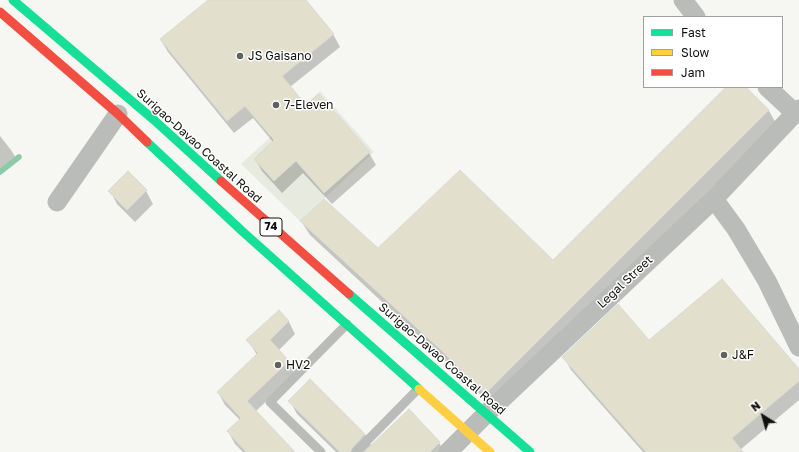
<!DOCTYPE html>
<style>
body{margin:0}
#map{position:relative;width:799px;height:452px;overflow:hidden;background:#f6f7f2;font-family:"Golos Text",sans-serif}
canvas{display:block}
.legend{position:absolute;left:643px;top:16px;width:140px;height:72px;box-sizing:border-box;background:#fff;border:1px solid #9fa09f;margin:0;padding:5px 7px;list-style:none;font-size:12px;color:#10110e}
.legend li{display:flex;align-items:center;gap:8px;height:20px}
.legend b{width:20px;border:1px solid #9fa09f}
.north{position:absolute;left:743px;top:396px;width:40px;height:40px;-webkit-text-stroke:3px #fff;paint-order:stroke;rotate:323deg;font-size:11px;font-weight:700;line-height:16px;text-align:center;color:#10110e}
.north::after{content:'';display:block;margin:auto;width:14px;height:18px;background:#10110e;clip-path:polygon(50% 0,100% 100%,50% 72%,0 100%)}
</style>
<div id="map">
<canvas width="799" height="452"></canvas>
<ul class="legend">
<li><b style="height:5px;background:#16e098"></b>Fast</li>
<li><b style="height:5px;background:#ffcf43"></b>Slow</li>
<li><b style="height:5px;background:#f24e42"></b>Jam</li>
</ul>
<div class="north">N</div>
</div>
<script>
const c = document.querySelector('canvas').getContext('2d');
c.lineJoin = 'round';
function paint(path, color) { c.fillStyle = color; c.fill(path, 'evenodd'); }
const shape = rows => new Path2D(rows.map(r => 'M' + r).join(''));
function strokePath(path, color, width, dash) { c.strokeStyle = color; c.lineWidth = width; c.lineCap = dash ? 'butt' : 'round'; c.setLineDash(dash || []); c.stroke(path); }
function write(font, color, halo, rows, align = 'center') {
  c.font = font + ' "Golos Text",sans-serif'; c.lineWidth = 3; c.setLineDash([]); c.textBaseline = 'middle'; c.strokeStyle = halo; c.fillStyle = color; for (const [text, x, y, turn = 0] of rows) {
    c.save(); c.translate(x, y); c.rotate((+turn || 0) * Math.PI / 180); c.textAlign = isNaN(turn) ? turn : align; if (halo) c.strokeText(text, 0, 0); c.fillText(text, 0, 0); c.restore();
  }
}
const built = shape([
 [320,91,374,152,300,221,241,164]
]);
const shadow = shape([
 [210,0,305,0,333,34,340,47,290,87,306,107,369,153,376,165,332,204,303,173,282,193,262,171,255,159,273,142,253,118,234,133,168,52,161,40],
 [727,87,744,87,769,111,777,125,494,408,450,365,310,235,301,221,378,250,553,262],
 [0,136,11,150,16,158,0,172],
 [110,191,146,191,153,204,135,222,117,204],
 [278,311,289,322,295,334,278,351,288,362,295,374,255,412,293,452,243,452,235,444,228,431,240,420,225,405,218,392,257,355,248,340],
 [649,342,799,371,799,400,740,450,742,452,643,452,571,370,564,357],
 [310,381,365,434,372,447,409,411,439,443,445,452,336,452,297,414,290,401]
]);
const stream = shape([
 [0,172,19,157]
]);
const building = shape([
 [208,0,306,0,334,34,282,76,306,105,319,94,370,152,324,193,296,161,274,181,254,159,274,140,245,106,227,121,160,39,208,0],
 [726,87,746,87,769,110,485,394,441,350,300,221,324,199,378,248,460,170,553,260,726,87],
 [128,171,147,190,127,210,108,191,128,171],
 [722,279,799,369,799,381,732,438,743,452,646,452,562,357,618,304,649,340,722,279],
 [279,310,289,321,270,340,289,361,247,401,295,452,246,452,227,431,241,418,217,392,258,353,246,340,279,310],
 [310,379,365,434,352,448,350,452,340,452,288,401,310,379],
 [409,409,440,442,430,452,364,452,409,409]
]);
const lane = shape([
 [321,452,270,402,347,324],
 [356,452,418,389]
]);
const street = shape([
 [683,0,696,17],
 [767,87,795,113],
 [714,199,736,229,767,281,799,347],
 [57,202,118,114],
 [448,452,486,414,714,199,799,109]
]);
const fast = shape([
 [13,0,154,120,221,181],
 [147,142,242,231,419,389],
 [349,294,530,452]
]);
const slow = shape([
 [419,389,490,452]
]);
const jam = shape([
 [0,12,118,114,147,142],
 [221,181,349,294]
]);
const markers = [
 [240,56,4,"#60625e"],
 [276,105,4,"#60625e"],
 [724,355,4,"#60625e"],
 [278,365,4,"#60625e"]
];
const shields = [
 [271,227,22]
];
const shieldNames = [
 ["74",271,227]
];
const poiNames = [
 ["JS Gaisano",248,56],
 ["7-Eleven",284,105],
 ["J&F",732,355],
 ["HV2",286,365]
];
const streetNames = [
 ["Surigao-Davao Coastal Road",199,146,42],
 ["Legal Street",625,282,-43],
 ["Surigao-Davao Coastal Road",442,359,41]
];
paint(built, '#e7eadf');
paint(shadow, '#0003');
strokePath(stream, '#8ccba5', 5.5);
paint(building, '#e2dfcc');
strokePath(building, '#dadad6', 1);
strokePath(lane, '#babcba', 9);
strokePath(street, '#babcba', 19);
strokePath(fast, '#16e098', 9);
strokePath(slow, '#ffcf43', 9);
strokePath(jam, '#f24e42', 9);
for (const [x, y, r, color] of markers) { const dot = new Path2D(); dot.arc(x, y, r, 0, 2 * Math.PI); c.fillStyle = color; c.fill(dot); strokePath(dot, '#fff', 1.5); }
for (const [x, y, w] of shields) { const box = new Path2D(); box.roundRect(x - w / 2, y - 9, w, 18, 3); c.fillStyle = '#fff'; c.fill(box); strokePath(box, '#10110e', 1); }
write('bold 11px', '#10110e', null, shieldNames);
write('12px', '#10110e', '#fff', poiNames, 'left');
write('12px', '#10110e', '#fff', streetNames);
</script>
